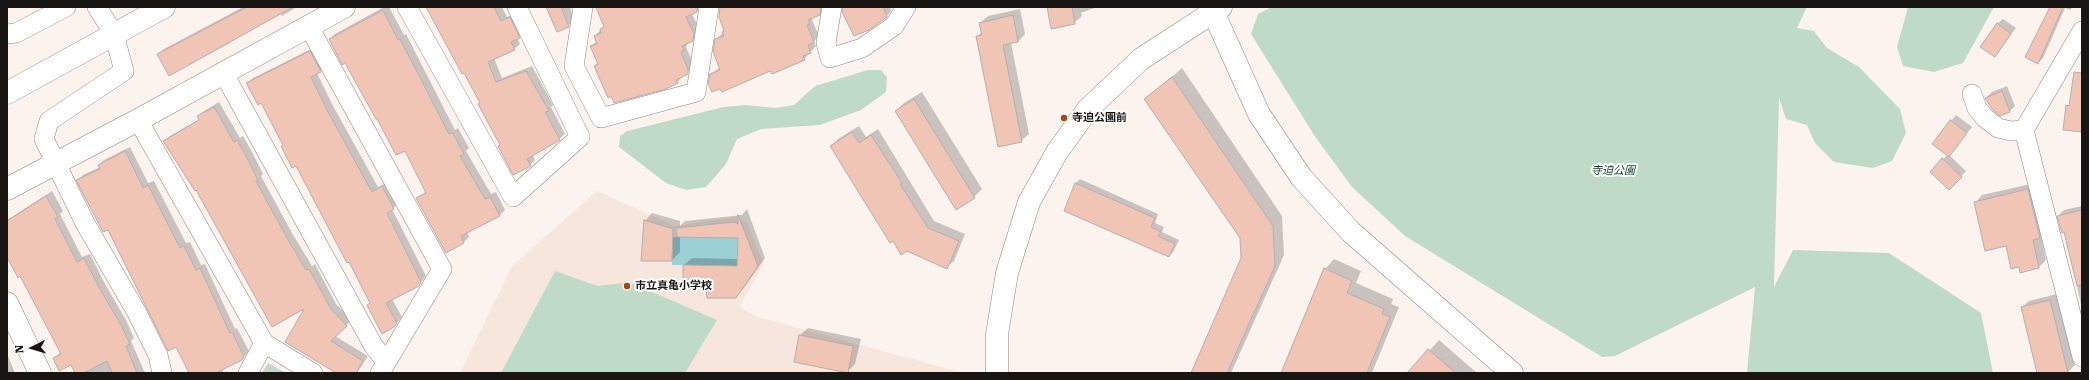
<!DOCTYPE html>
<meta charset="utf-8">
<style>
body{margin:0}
#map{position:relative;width:2089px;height:380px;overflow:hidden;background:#fcf3ef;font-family:"Roboto Serif",serif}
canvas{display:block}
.frame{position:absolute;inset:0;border:8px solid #181513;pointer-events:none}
.north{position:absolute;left:12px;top:328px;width:40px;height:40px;-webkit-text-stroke:3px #fff;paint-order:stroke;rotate:265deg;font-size:11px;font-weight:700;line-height:16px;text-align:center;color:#181513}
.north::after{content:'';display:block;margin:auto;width:14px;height:18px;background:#181513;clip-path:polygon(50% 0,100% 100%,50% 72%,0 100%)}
</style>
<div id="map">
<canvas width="2089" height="380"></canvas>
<div class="frame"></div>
<div class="north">N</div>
</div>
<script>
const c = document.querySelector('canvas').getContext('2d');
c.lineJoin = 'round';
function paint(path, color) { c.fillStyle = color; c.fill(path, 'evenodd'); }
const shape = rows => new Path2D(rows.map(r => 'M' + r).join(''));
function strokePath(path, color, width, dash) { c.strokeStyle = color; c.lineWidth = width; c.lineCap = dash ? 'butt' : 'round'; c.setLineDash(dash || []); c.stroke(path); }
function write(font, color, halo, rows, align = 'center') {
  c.font = font + ' "Roboto Serif","Noto Sans JP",serif'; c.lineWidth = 4; c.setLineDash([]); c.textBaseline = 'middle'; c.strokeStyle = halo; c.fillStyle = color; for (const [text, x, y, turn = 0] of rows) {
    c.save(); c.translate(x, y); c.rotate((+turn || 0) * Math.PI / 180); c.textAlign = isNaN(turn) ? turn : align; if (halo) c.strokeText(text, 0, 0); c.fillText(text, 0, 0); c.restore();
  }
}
const built = shape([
 [597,191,675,226,734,217,747,222,764,264,739,307,758,317,963,373,460,373,512,266]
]);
const green = shape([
 [1272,7,1807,7,1797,28,1814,31,1827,48,1859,67,1900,109,1906,133,1892,161,1873,168,1834,162,1815,143,1807,125,1786,119,1779,98,1774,287,1793,250,1889,253,1981,313,1993,373,1740,373,1747,372,1755,287,1615,356,1602,357,1405,236,1352,187,1314,135,1251,34,1258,14],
 [1908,7,1994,7,1963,63,1934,72,1903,66,1897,47],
 [868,70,881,70,887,77,886,92,861,110,820,125,761,129,737,139,726,164,706,187,686,190,666,183,619,147,620,136,627,131,723,107,746,105,776,108,794,105,815,86],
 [555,271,598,286,629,282,717,320,685,373,501,373],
 [268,363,286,373,262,373]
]);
const water = shape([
 [672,237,738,238,737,266,672,265]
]);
const shadow = shape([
 [243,7,297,7,282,16,280,13,233,39,228,44,169,75,158,55,164,49],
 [384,7,389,7,404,35,406,34,455,130,458,128,469,148,466,151,491,194,496,192,505,210,499,216,467,232,469,237,464,242,417,198,427,191,406,149,330,39,335,34],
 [426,7,502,7,507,17,515,13,524,32,517,38,520,44,514,49,494,58,502,78,532,66,553,105,551,107,565,134,559,139,533,155,535,160,530,165,514,174,465,72,463,73],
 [546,7,570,7,574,20,568,26],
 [599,7,696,7,691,12,699,28,698,35,688,42,686,47,693,63,693,68,682,76,677,83,595,66,598,62,591,46,597,41,595,36,605,25],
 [721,7,819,7,812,20,819,36,814,41,816,46,804,59,770,69,711,74,720,67,716,40,725,30],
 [865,7,890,7,891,11,886,17],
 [1048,7,1097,7,1081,13,1082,16,1074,23],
 [2051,7,2073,7,2070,10,2065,8,2043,58,2038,63],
 [1020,9,1025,34,1018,42,1011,43,1029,134,1021,141,978,36,982,31,980,23,988,16],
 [2003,19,2016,28,1995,55,1997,24],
 [315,47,326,66,317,73,332,104,378,187,388,182,399,203,392,209,426,276,419,285,392,299,402,317,394,326,371,303,262,102,248,83,253,78],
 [1182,68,1282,216,1284,255,1231,373,1192,373,1242,259,1241,237,1146,99],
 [2007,86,2015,106,2010,111,2000,115,1986,98,1992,92],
 [922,92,982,189,974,197,956,209,896,111,904,103],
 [219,102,240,138,243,136,251,150,263,174,261,176,292,233,312,266,315,264,336,304,352,320,335,336,368,356,357,373,338,373,307,306,197,188,165,141,170,136,200,119,198,116,204,111],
 [1956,115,1972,127,1949,155,1966,171,1949,189,1931,172,1948,154,1951,121],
 [859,126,866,137,878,129,934,221,965,234,954,261,947,267,831,146,838,139],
 [130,147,148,183,154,181,186,243,190,242,201,265,205,264,235,329,237,328,249,351,242,359,223,369,223,373,191,373,109,229,78,181,83,175,100,167,99,165,104,160],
 [1080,179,1158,214,1155,223,1164,227,1162,232,1179,240,1173,252,1169,256,1065,210,1076,183],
 [2035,183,2047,230,2041,236,2046,260,2039,267,2021,272,2020,266,2006,245,1975,203,1982,195],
 [52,191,63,211,60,214,82,257,90,254,105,284,126,320,134,338,131,341,145,373,76,373,75,363,54,358,61,352,7,247,7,220],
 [2082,206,2082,309,2065,231,2058,216,2064,210],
 [747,209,765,258,743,289,735,297,684,265,692,258,738,259,739,237,680,236,680,252,672,260,645,221,652,213,680,221,680,226,685,221,742,215],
 [1334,259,1361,271,1356,283,1393,299,1391,304,1399,307,1372,373,1282,373,1325,269],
 [2057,294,2075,365,2067,373,2038,373,2022,307,2029,301],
 [808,328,861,339,855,364,847,372,800,335],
 [1439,340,1477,373,1409,373],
 [7,354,10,361,15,373,7,373]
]);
const building = shape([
 [247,7,293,7,169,76,157,54,247,7],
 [426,7,494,7,501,21,510,17,520,38,511,42,515,50,488,62,496,82,526,71,549,111,545,112,560,140,527,159,531,166,513,175,498,146,500,145,478,104,480,103,464,73,462,74,426,7],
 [546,7,561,7,569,27,557,32,546,7],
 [596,7,698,7,697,12,686,17,694,34,693,41,682,46,684,50,681,52,688,69,688,74,676,80,678,83,666,89,614,103,611,96,608,98,594,66,598,64,590,46,597,44,594,36,601,33,600,29,604,27,596,7],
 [720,7,821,7,820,15,808,20,810,24,807,25,814,42,808,45,811,53,803,56,805,60,772,74,770,71,722,92,720,89,712,92,708,83,710,74,720,70,713,51,715,39,724,36,722,32,724,31,719,17,720,7],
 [843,7,883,7,887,17,869,30,854,36,842,12,843,7],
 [1047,7,1072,7,1075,24,1051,29,1047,7],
 [2050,7,2063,7,2038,64,2025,57,2050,7],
 [383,10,398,40,400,39,449,134,453,133,464,154,460,156,485,199,490,197,500,216,461,236,464,243,446,253,416,198,426,193,405,151,396,155,377,119,376,119,345,63,342,65,329,39,383,10],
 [1013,15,1018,42,1003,45,1022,142,998,147,976,36,982,35,979,23,1013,15],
 [1997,23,2011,34,1995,57,1980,47,1997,23],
 [310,51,321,72,311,77,327,110,372,192,382,186,394,209,387,213,421,282,419,286,386,303,397,323,394,327,382,334,367,305,370,303,349,262,347,263,296,166,292,168,281,146,283,145,261,103,258,105,246,83,310,51],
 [2074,72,2082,73,2082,132,2063,130,2066,105,2069,106,2074,72],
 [1172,77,1273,226,1275,266,1227,373,1191,373,1241,258,1240,238,1144,99,1172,77],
 [2002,91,2010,112,2000,116,1993,110,1985,98,2002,91],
 [914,99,975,198,956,210,895,111,914,99],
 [214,107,234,142,237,140,246,156,258,180,256,181,287,238,306,270,309,269,331,309,347,326,331,341,363,361,356,373,336,373,285,342,304,309,272,327,196,190,195,191,163,141,199,120,197,116,214,107],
 [1950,120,1967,133,1949,157,1932,144,1950,120],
 [852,132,859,143,871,135,902,183,900,184,928,228,959,241,947,269,907,251,901,255,893,241,890,243,830,146,852,132],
 [125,151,143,188,148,185,180,248,184,246,196,270,200,268,230,333,232,332,244,357,242,360,216,373,189,373,176,347,168,351,108,230,103,232,76,180,100,169,98,165,125,151],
 [1942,158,1962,177,1949,190,1930,172,1942,158],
 [1075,183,1155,218,1151,227,1161,232,1158,236,1175,244,1169,257,1064,211,1075,183],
 [2028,189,2040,238,2033,240,2039,268,2020,273,2019,267,2011,269,2006,246,1985,251,1974,202,2028,189],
 [46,196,58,217,55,219,77,262,84,258,100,289,121,325,130,344,126,346,137,373,112,373,107,361,84,373,75,373,71,365,59,371,53,358,61,354,20,276,18,278,7,257,7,221,46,196],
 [2082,210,2082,285,2077,286,2064,232,2062,233,2057,216,2082,210],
 [738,215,758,266,736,298,707,298,706,287,683,287,683,265,737,266,738,238,677,237,676,228,734,222,738,224,738,215],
 [644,220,673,229,672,261,641,261,644,220],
 [1324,268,1352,281,1347,293,1384,309,1382,314,1390,317,1367,373,1281,373,1324,268],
 [2050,300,2068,373,2037,373,2021,307,2050,300],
 [799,335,853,346,848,373,794,362,799,335],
 [1428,349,1456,373,1407,373,1428,349]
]);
const minor = shape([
 [97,7,114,34,124,71,49,121,44,139,85,223,136,311,158,355,162,373],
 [407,7,513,197,580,137,517,7],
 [583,7,574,66,601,118,696,92,709,7],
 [832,7,826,43,830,58,862,48,894,26,906,7],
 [309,27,442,269,380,373],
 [2082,31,2024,130,2082,357],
 [7,34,16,33,66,7],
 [223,72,373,345,386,362],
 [1972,94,1977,108,1985,118,1998,128,2011,131,2024,130],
 [138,120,264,343,313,373],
 [248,373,264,343]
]);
const tertiary = shape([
 [1211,7,1259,114,1301,177,1351,232,1512,373],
 [7,93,164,7],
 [7,189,138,120,344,7],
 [7,303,40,373],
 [997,373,997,334,1007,273,1029,202,1057,152,1088,109,1141,59,1221,7]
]);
const markers = [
 [1064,118,4,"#aa4611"],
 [627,286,4,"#aa4611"]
];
const poiNames = [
 ["寺迫公園前",1072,118],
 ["市立真亀小学校",635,286]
];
const parkNames = [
 ["寺迫公園",1613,171]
];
paint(built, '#f6e6de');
paint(green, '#c0dac8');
paint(water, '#9bd0d5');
paint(shadow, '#0003');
paint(building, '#f1c5b6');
strokePath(building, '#b6adab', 1);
strokePath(minor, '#8c8481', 20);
strokePath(tertiary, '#8c8481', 23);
strokePath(minor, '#fff', 19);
strokePath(tertiary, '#fff', 22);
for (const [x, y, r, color] of markers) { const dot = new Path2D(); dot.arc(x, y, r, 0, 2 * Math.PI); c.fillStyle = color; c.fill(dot); strokePath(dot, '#fff', 1.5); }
write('bold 11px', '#181513', '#fff', poiNames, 'left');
write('italic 11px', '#113f26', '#fff', parkNames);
</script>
